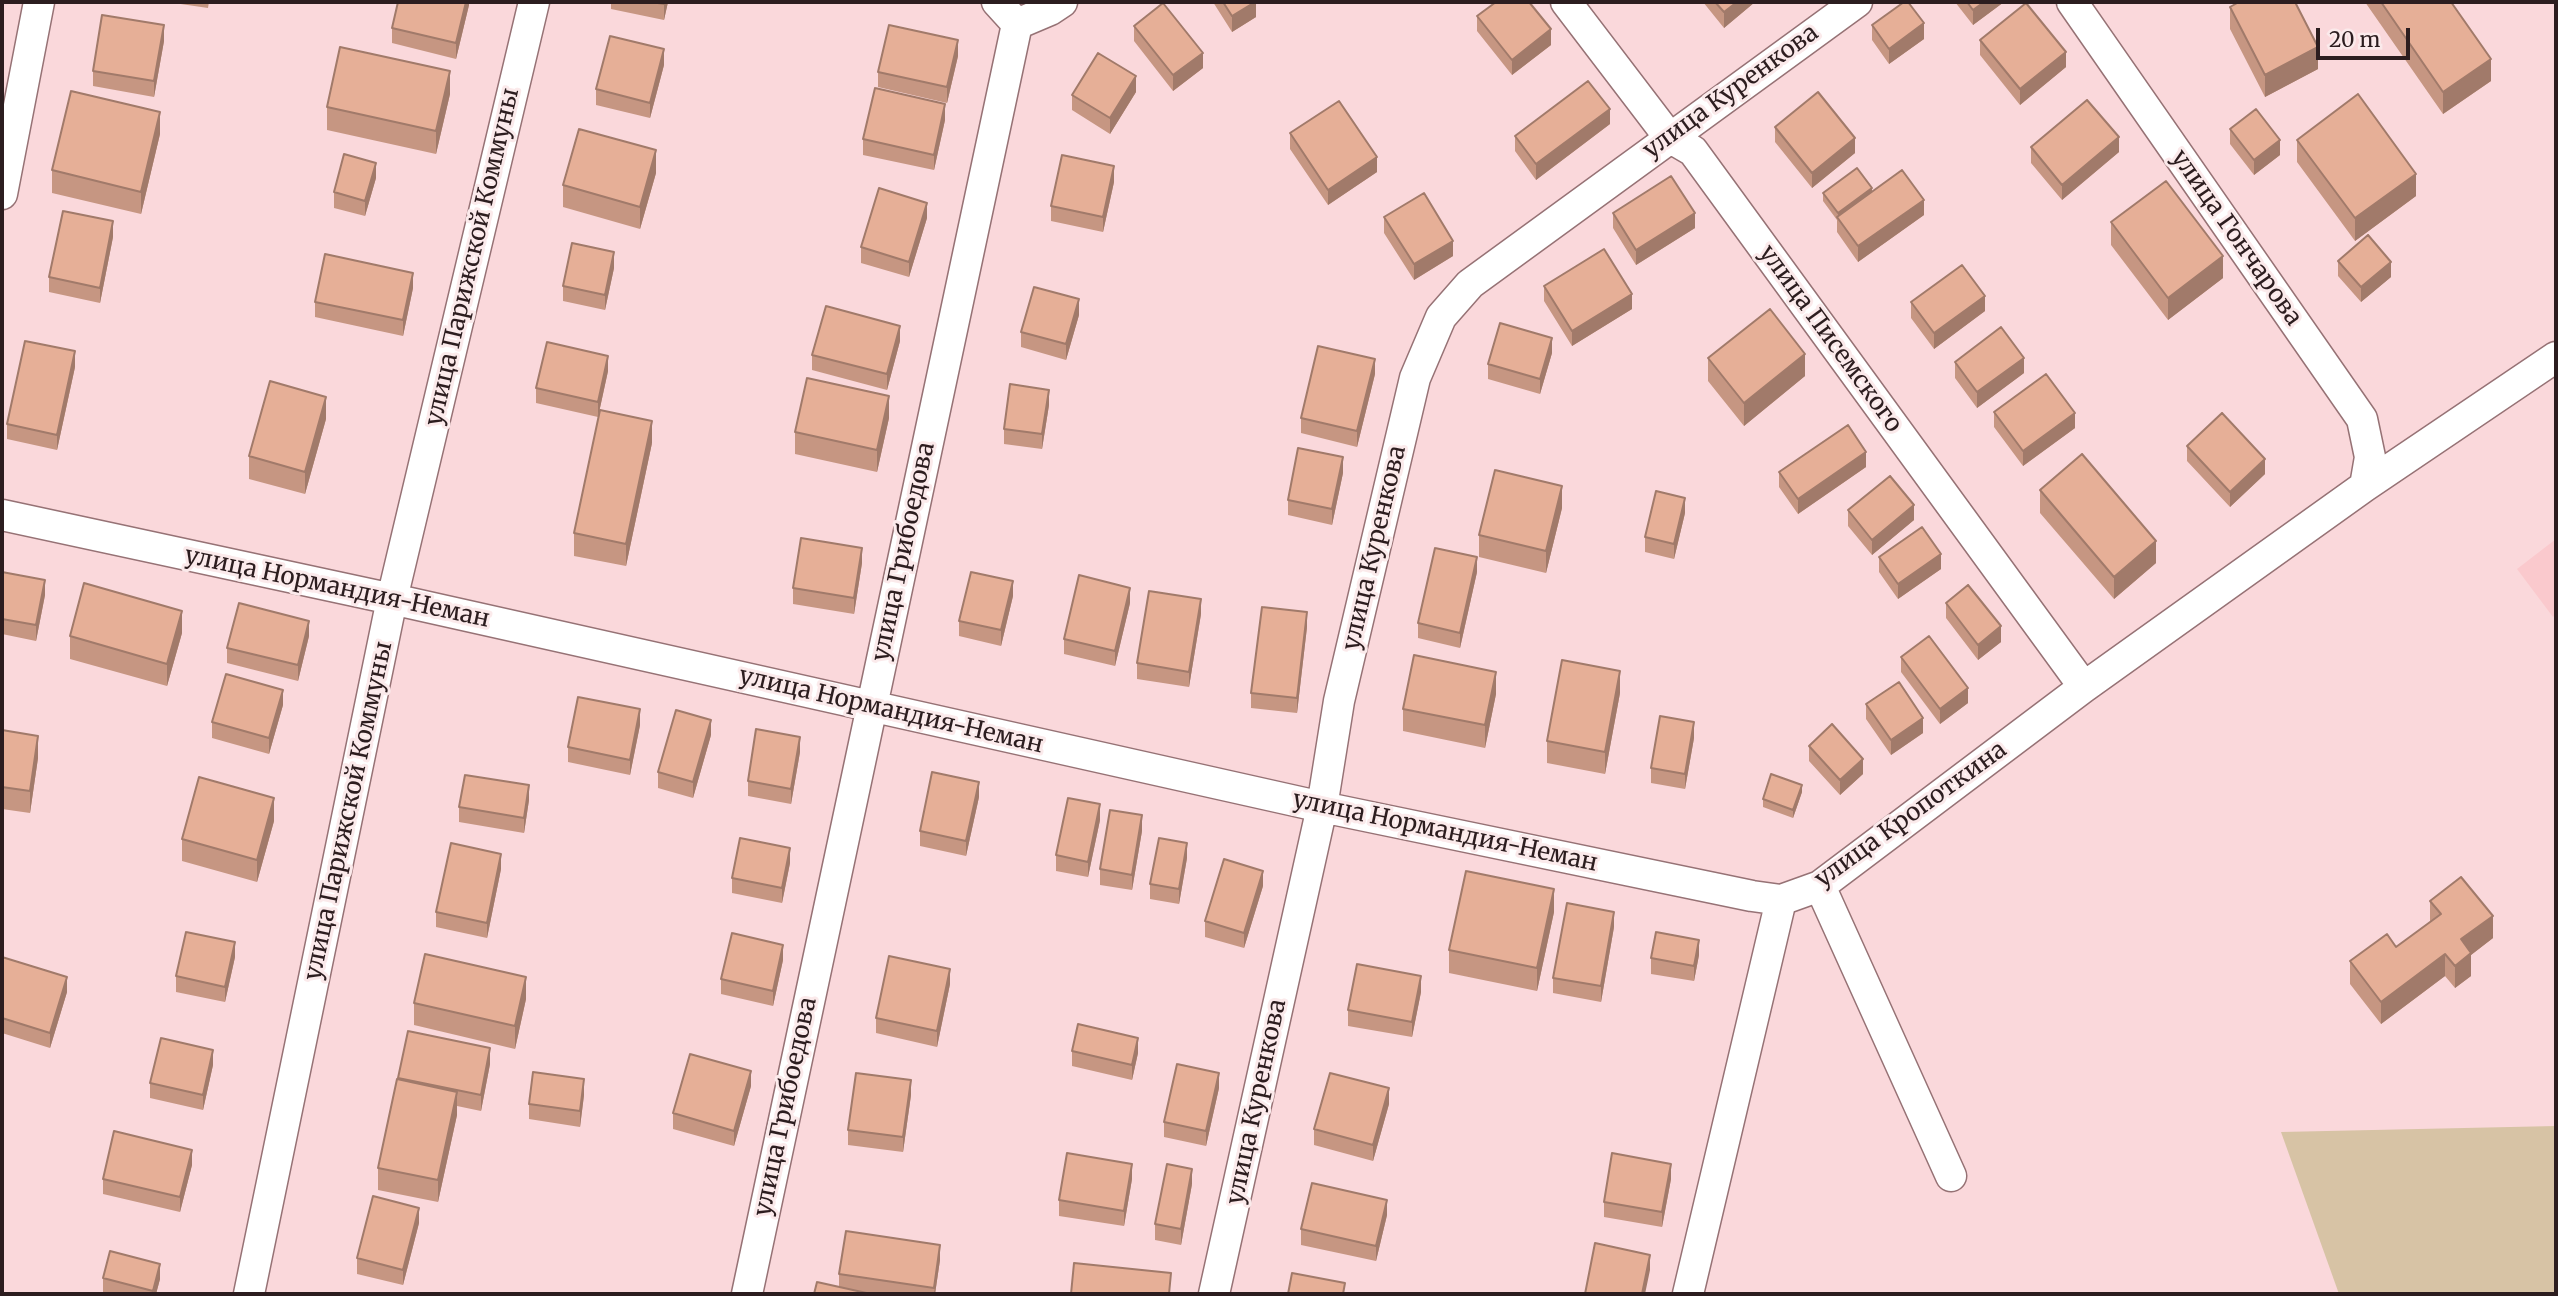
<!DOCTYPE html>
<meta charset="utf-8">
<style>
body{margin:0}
#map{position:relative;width:2558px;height:1296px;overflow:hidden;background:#fad8db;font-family:Merriweather,serif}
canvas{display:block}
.frame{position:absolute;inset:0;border:4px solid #2c1d1f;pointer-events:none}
.scale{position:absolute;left:2316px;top:28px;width:94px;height:32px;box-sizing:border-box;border:4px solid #2c1d1f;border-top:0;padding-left:9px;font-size:21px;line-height:24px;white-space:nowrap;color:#2c1d1f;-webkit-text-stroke:5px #fbeaeb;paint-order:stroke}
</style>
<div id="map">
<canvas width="2558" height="1296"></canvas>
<div class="frame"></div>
<div class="scale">20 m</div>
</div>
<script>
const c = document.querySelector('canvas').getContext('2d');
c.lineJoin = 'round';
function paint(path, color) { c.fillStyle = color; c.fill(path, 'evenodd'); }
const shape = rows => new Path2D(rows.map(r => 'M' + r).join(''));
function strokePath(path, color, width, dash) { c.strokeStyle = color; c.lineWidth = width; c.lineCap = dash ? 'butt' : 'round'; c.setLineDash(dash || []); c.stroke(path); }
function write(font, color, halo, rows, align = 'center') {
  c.font = font + ' Merriweather,serif'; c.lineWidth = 6; c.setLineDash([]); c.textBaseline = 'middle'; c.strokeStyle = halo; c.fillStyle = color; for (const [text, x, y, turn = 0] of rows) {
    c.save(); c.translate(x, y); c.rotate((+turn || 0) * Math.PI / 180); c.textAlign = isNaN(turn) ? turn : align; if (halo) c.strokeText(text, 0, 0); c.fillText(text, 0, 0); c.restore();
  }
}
const built = shape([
 [2556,539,2556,614,2553,617,2517,569]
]);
const green = shape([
 [2556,1126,2556,1294,2339,1294,2281,1132]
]);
const street = shape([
 [997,2,1017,24],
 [1566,2,1669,137,1693,151,2084,687],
 [2072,2,2362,419,2370,457,2365,486],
 [2,194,39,2],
 [2,515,392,599,1322,807,1752,896,1781,900,1820,886,2084,687,2365,486,2556,357],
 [1820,886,1951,1176],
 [249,1294,392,599,534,2],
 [747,1294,1017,24,1050,10,1062,2],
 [1214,1294,1322,807,1339,701,1415,378,1441,317,1470,284,1857,2],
 [1688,1294,1781,900]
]);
const wall = shape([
 [167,2,209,2,208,8],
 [466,2,469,2,469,5,456,59,392,43,392,28],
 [611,2,668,2,664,20,611,9],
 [1213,2,1256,2,1256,17,1232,32],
 [1703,2,1755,2,1724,28],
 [1955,2,2004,2,1973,25],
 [2365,2,2451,2,2491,81,2443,114],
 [2230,7,2318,69,2265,97,2230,29],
 [1477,16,1551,45,1512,75,1477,31],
 [1872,25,1924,39,1889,64,1872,40],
 [1134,26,1203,68,1173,91,1134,41],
 [1980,40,2066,67,2020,105,1980,55],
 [164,41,154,97,93,86,93,71],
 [958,56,947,103,878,87,878,72],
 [664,65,650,118,596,105,596,89],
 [1136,92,1110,134,1072,110,1072,95],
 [450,94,436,154,327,130,327,107],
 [945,120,934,170,863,155,863,139],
 [1610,124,1536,180,1515,151,1515,136],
 [1775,127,1855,153,1812,188,1775,142],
 [2230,129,2280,155,2254,175,2230,144],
 [1290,133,1377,172,1328,205,1290,149],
 [160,134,141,214,52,193,52,170],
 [2297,140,2416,196,2355,241,2297,162],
 [2031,147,2119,152,2062,200,2031,163],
 [656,173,640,229,563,207,563,185],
 [376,178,365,216,334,208,334,192],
 [1114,182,1103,232,1051,221,1051,206],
 [1872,192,1924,215,1858,262,1837,232,1837,220,1823,201,1823,193],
 [1613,213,1695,228,1636,265,1613,228],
 [1384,217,1453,256,1414,280,1384,233],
 [927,218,909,277,861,263,861,247],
 [2111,222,2223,278,2168,320,2111,245],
 [113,237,100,303,49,292,49,277],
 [2338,261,2391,277,2361,302,2338,276],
 [614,268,605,310,563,301,563,286],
 [1544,286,1632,309,1572,346,1544,301],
 [413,288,403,336,315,317,315,302],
 [1911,302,1985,311,1934,349,1911,318],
 [1079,315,1066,360,1021,347,1021,332],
 [900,341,887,390,812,370,812,355],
 [1552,353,1540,394,1488,379,1488,364],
 [1708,358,1805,376,1744,426,1708,381],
 [1955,362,2024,373,1977,408,1955,378],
 [75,367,57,450,7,439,7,424],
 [608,371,598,417,536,403,536,388],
 [1375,374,1357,447,1301,433,1301,418],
 [1049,405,1042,449,1004,444,1004,429],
 [1994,412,2075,428,2023,466,1994,427],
 [889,418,877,472,795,454,795,432],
 [326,419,305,494,249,479,249,456],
 [652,443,626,566,574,556,574,533],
 [2187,446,2265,474,2230,507,2187,461],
 [1866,467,1798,514,1779,487,1779,472],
 [1343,473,1332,525,1288,515,1288,500],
 [2040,490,2156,563,2114,599,2040,513],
 [1562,508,1546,573,1479,557,1479,535],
 [1848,510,1914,520,1872,555,1848,526],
 [1685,513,1674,559,1645,552,1645,537],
 [1879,557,1941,569,1898,599,1879,572],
 [862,563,854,614,793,604,793,588],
 [2,572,45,595,36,641,2,634],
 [1477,572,1460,648,1418,638,1418,623],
 [1013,596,1001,646,959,636,959,621],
 [1130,603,1115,666,1064,654,1064,639],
 [1946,603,2001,642,1978,660,1946,618],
 [1201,614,1189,687,1137,679,1137,663],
 [1307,627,1297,713,1251,708,1251,693],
 [182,633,167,686,70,659,70,636],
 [309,636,298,681,227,663,227,648],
 [1901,657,1968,703,1940,724,1901,672],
 [1620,693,1605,774,1547,763,1547,741],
 [1496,694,1485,748,1403,731,1403,709],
 [1866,704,1923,733,1891,755,1866,719],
 [283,705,269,754,212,738,212,722],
 [640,725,630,775,568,762,568,747],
 [2,730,38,758,30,813,2,809],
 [711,735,693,798,658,788,658,772],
 [1694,738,1685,789,1651,783,1651,768],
 [1809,746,1863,774,1840,795,1809,761],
 [800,752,791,804,748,796,748,781],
 [1802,792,1793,818,1763,807,1763,799],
 [979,797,966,856,920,846,920,831],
 [529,800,524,833,459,822,459,807],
 [1100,820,1088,877,1056,871,1056,855],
 [274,821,257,882,182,861,182,839],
 [1142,831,1132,890,1100,885,1100,869],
 [1187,858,1179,904,1150,899,1150,884],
 [790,863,782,903,732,893,732,878],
 [501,869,487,938,436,927,436,912],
 [1263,886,1244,948,1205,937,1205,921],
 [2430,901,2493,938,2471,955,2471,976,2455,988,2445,976,2381,1024,2350,984,2350,961,2396,947,2430,922],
 [1554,912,1537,991,1449,973,1449,950],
 [1614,927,1601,1002,1553,993,1553,978],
 [1699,955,1694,981,1651,974,1651,958],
 [2,957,67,992,50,1048,2,1033],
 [235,957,225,1002,176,992,176,976],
 [783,960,773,1006,721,994,721,979],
 [950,984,937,1047,876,1033,876,1018],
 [1421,992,1412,1037,1348,1026,1348,1010],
 [526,999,515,1049,414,1025,414,1003],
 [408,1031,490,1064,481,1111,457,1106,457,1115,438,1202,378,1190,378,1168,398,1080],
 [1072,1051,1138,1053,1132,1080,1072,1066],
 [213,1065,203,1110,150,1098,150,1083],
 [751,1086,734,1146,673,1129,673,1113],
 [1219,1088,1206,1146,1164,1137,1164,1122],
 [584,1095,580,1127,529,1119,529,1104],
 [911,1095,903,1152,848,1145,848,1130],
 [1389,1104,1373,1161,1314,1145,1314,1129],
 [192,1165,180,1212,103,1194,103,1179],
 [1132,1179,1124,1226,1059,1216,1059,1200],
 [1671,1179,1662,1227,1604,1217,1604,1202],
 [1192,1184,1181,1245,1155,1240,1155,1224],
 [1387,1215,1376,1261,1301,1245,1301,1229],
 [419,1223,403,1285,357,1274,357,1258],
 [940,1260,935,1294,814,1294,839,1287,839,1274],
 [103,1278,160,1279,156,1294,107,1294,103,1293]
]);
const shadedWall = shape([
 [466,2,469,2,469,5,456,59,456,43],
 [664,2,668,2,664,20],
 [1256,2,1256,17,1232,32,1232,16],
 [1737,2,1755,2,1724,28,1724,12],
 [1984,2,2004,2,1973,25,1973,10],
 [1924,23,1924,39,1889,64,1889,49],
 [164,25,164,41,154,97,154,81],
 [1551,29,1551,45,1512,75,1512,60],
 [958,40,958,56,947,103,947,87],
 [2318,47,2318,69,2265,97,2265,75],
 [664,49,664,65,650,118,650,103],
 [2066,52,2066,67,2020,105,2020,89],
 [1203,53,1203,68,1173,91,1173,75],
 [2491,59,2491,81,2443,114,2443,92],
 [450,71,450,94,436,154,436,131],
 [1136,76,1136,92,1110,134,1110,118],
 [945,104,945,120,934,170,934,155],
 [1610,109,1610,124,1536,180,1536,164],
 [160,112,160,134,141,214,141,192],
 [2119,137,2119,152,2062,200,2062,185],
 [1855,138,1855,153,1812,188,1812,173],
 [2280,140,2280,155,2254,175,2254,160],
 [656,150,656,173,640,229,640,207],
 [1377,157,1377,172,1328,205,1328,190],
 [376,163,376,178,365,216,365,201],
 [1114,166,1114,182,1103,232,1103,217],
 [2416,174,2416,196,2355,241,2355,218],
 [1872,188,1872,196,1838,218,1838,213],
 [1924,200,1924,215,1858,262,1858,246],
 [927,203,927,218,909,277,909,262],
 [1695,213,1695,228,1636,265,1636,250],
 [113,221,113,237,100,303,100,288],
 [1453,241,1453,256,1414,280,1414,264],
 [614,252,614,268,605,310,605,295],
 [2223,256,2223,278,2168,320,2168,298],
 [2391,262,2391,277,2361,302,2361,287],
 [413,273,413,288,403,336,403,320],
 [1632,294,1632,309,1572,346,1572,331],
 [1985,296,1985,311,1934,349,1934,333],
 [1079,299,1079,315,1066,360,1066,344],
 [900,326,900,341,887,390,887,374],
 [1552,338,1552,353,1540,394,1540,379],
 [75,351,75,367,57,450,57,435],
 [1805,354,1805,376,1744,426,1744,403],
 [608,356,608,371,598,417,598,402],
 [2024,358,2024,373,1977,408,1977,392],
 [1375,359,1375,374,1357,447,1357,431],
 [1049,390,1049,405,1042,449,1042,434],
 [889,396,889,418,877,472,877,450],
 [326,397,326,419,305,494,305,472],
 [2075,413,2075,428,2023,466,2023,451],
 [652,421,652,443,626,566,626,544],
 [1866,452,1866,467,1798,514,1798,499],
 [1343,457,1343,473,1332,525,1332,509],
 [2265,459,2265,474,2230,507,2230,492],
 [1562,486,1562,508,1546,573,1546,551],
 [1685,498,1685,513,1674,559,1674,544],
 [1914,505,1914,520,1872,555,1872,540],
 [2156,541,2156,563,2114,599,2114,577],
 [862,548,862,563,854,614,854,598],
 [1941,554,1941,569,1898,599,1898,584],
 [1477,557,1477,572,1460,648,1460,633],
 [45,580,45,595,36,641,36,625],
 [1013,581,1013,596,1001,646,1001,630],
 [1130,588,1130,603,1115,666,1115,651],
 [1201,599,1201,614,1189,687,1189,672],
 [182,611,182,633,167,686,167,664],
 [1307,612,1307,627,1297,713,1297,698],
 [309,621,309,636,298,681,298,665],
 [2001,626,2001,642,1978,660,1978,645],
 [1620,671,1620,693,1605,774,1605,752],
 [1496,672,1496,694,1485,748,1485,725],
 [1968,688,1968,703,1940,724,1940,709],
 [283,690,283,705,269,754,269,738],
 [640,709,640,725,630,775,630,760],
 [1923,718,1923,733,1891,755,1891,740],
 [711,720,711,735,693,798,693,782],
 [1694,722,1694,738,1685,789,1685,774],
 [38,736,38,758,30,813,30,791],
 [800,737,800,752,791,804,791,789],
 [1863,759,1863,774,1840,795,1840,780],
 [979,782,979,797,966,856,966,841],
 [529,785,529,800,524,833,524,818],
 [1802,785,1802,792,1793,818,1793,810],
 [274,798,274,821,257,882,257,860],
 [1100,804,1100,820,1088,877,1088,862],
 [1142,815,1142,831,1132,890,1132,875],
 [1187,843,1187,858,1179,904,1179,889],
 [790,848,790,863,782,903,782,888],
 [501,854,501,869,487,938,487,923],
 [1263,871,1263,886,1244,948,1244,933],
 [1554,889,1554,912,1537,991,1537,968],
 [1614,912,1614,927,1601,1002,1601,986],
 [2493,916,2493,938,2471,955,2471,976,2455,988,2455,966,2461,939],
 [1699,940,1699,955,1694,981,1694,966],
 [235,942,235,957,225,1002,225,987],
 [783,945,783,960,773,1006,773,991],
 [2445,954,2445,976,2381,1024,2381,1002],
 [950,969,950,984,937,1047,937,1031],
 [1421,976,1421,992,1412,1037,1412,1022],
 [67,977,67,992,50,1048,50,1033],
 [526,977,526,999,515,1049,515,1026],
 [1138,1038,1138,1053,1132,1080,1132,1065],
 [490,1048,490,1064,481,1111,481,1095],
 [213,1050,213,1065,203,1110,203,1095],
 [751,1071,751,1086,734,1146,734,1131],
 [1219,1073,1219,1088,1206,1146,1206,1131],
 [584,1079,584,1095,580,1127,580,1111],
 [911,1080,911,1095,903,1152,903,1137],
 [1389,1088,1389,1104,1373,1161,1373,1145],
 [457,1092,457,1115,438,1202,438,1180],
 [192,1150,192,1165,180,1212,180,1197],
 [1132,1164,1132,1179,1124,1226,1124,1211],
 [1671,1164,1671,1179,1662,1227,1662,1212],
 [1192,1169,1192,1184,1181,1245,1181,1229],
 [1387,1200,1387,1215,1376,1261,1376,1246],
 [419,1208,419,1223,403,1285,403,1270],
 [940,1245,940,1260,935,1294,934,1294],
 [1650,1255,1650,1270,1645,1294,1642,1294],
 [160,1264,160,1279,156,1294,153,1294]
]);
const building = shape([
 [398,2,466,2,456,43,392,28,398,2],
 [651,2,664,2,664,4,651,2],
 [1223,2,1255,2,1232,16,1223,2],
 [1496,2,1529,2,1551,29,1512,60,1477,16,1496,2],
 [1715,2,1737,2,1724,12,1715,2],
 [1904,2,1908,2,1924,23,1889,49,1872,25,1904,2],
 [1967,2,1984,2,1973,10,1967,2],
 [2239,2,2295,2,2318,47,2265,75,2230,7,2239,2],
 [2381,2,2451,2,2491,59,2443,92,2381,2],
 [1163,3,1203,53,1173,75,1134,26,1163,3],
 [2026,3,2066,52,2020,89,1980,40,2026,3],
 [102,15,164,25,154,81,93,71,102,15],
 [889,25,958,40,947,87,878,72,889,25],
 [610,36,664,49,650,103,596,89,610,36],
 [340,47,450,71,436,131,327,107,340,47],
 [1098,53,1136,76,1110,118,1072,95,1098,53],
 [1588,81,1610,109,1536,164,1515,136,1588,81],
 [875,88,945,104,934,155,863,139,875,88],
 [71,91,160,112,141,192,52,170,71,91],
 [1818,92,1855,138,1812,173,1775,127,1818,92],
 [2358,94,2416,174,2355,218,2297,140,2358,94],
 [2087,100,2119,137,2062,185,2031,147,2087,100],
 [1339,101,1377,157,1328,190,1290,133,1339,101],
 [2256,109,2280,140,2254,160,2230,129,2256,109],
 [579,129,656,150,640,207,563,185,579,129],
 [344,154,376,163,365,201,334,192,344,154],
 [1062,155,1114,166,1103,217,1051,206,1062,155],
 [1857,168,1872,188,1838,213,1823,193,1857,168],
 [1902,170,1924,200,1858,246,1837,217,1902,170],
 [1671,176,1695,213,1636,250,1613,213,1671,176],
 [2166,181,2223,256,2168,298,2111,222,2166,181],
 [879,188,927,203,909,262,861,247,879,188],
 [1424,193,1453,241,1414,264,1384,217,1424,193],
 [63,211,113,221,100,288,49,277,63,211],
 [2368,235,2391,262,2361,287,2338,261,2368,235],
 [572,243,614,252,605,295,563,286,572,243],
 [1604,249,1632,294,1572,331,1544,286,1604,249],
 [325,254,413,273,403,320,315,302,325,254],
 [1962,265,1985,296,1934,333,1911,302,1962,265],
 [1034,287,1079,299,1066,344,1021,332,1034,287],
 [826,306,900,326,887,374,812,355,826,306],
 [1770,309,1805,354,1744,403,1708,358,1770,309],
 [1500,323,1552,338,1540,379,1488,364,1500,323],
 [2001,327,2024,358,1977,392,1955,362,2001,327],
 [25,341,75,351,57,435,7,424,25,341],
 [547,342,608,356,598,402,536,388,547,342],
 [1318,346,1375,359,1357,431,1301,418,1318,346],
 [2046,374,2075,413,2023,451,1994,412,2046,374],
 [807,378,889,396,877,450,795,432,807,378],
 [270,381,326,397,305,472,249,456,270,381],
 [1010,384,1049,390,1042,434,1004,429,1010,384],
 [600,410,652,421,626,544,574,533,600,410],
 [2222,413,2265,459,2230,492,2187,446,2222,413],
 [1848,425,1866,452,1798,499,1779,472,1848,425],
 [1298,448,1343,457,1332,509,1288,500,1298,448],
 [2082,454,2156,541,2114,577,2040,490,2082,454],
 [1495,470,1562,486,1546,551,1479,535,1495,470],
 [1890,476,1914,505,1872,540,1848,510,1890,476],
 [1656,491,1685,498,1674,544,1645,537,1656,491],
 [1922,527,1941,554,1898,584,1879,557,1922,527],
 [801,538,862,548,854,598,793,588,801,538],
 [1435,548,1477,557,1460,633,1418,623,1435,548],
 [2,572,45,580,36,625,2,619,2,572],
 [971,572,1013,581,1001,630,959,621,971,572],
 [1079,575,1130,588,1115,651,1064,639,1079,575],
 [84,583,182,611,167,664,70,636,84,583],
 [1968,585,2001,626,1978,645,1946,603,1968,585],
 [1149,591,1201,599,1189,672,1137,663,1149,591],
 [239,603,309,621,298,665,227,648,239,603],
 [1262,607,1307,612,1297,698,1251,693,1262,607],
 [1929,636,1968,688,1940,709,1901,657,1929,636],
 [1414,655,1496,672,1485,725,1403,709,1414,655],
 [1562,660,1620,671,1605,752,1547,741,1562,660],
 [226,674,283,690,269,738,212,722,226,674],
 [1899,682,1923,718,1891,740,1866,704,1899,682],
 [578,697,640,709,630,760,568,747,578,697],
 [676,710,711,720,693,782,658,772,676,710],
 [1660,716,1694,722,1685,774,1651,768,1660,716],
 [1832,724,1863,759,1840,780,1809,746,1832,724],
 [756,729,800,737,791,789,748,781,756,729],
 [2,730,38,736,30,791,2,787,2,730],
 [932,772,979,782,966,841,920,831,932,772],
 [1771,774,1802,785,1793,810,1763,799,1771,774],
 [465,775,529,785,524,818,459,807,465,775],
 [199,777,274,798,257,860,182,839,199,777],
 [1068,798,1100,804,1088,862,1056,855,1068,798],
 [1110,810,1142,815,1132,875,1100,869,1110,810],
 [740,838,790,848,782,888,732,878,740,838],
 [1159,838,1187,843,1179,889,1150,884,1159,838],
 [451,843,501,854,487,923,436,912,451,843],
 [1224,859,1263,871,1244,933,1205,921,1224,859],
 [1466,871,1554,889,1537,968,1449,950,1466,871],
 [2461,877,2493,916,2461,939,2471,953,2455,966,2445,954,2381,1002,2350,961,2387,934,2396,947,2441,914,2430,901,2461,877],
 [1567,903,1614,912,1601,986,1553,978,1567,903],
 [186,932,235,942,225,987,176,976,186,932],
 [1656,932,1699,940,1694,966,1651,958,1656,932],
 [732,933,783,945,773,991,721,979,732,933],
 [425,954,526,977,515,1026,414,1003,425,954],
 [889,956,950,969,937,1031,876,1018,889,956],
 [2,957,67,977,50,1033,2,1018,2,957],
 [1357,964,1421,976,1412,1022,1348,1010,1357,964],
 [1078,1024,1138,1038,1132,1065,1072,1051,1078,1024],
 [408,1031,490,1048,481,1095,398,1078,408,1031],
 [161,1038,213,1050,203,1095,150,1083,161,1038],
 [690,1054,751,1071,734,1131,673,1113,690,1054],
 [1177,1064,1219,1073,1206,1131,1164,1122,1177,1064],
 [533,1072,584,1079,580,1111,529,1104,533,1072],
 [856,1073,911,1080,903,1137,848,1130,856,1073],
 [1330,1073,1389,1088,1373,1145,1314,1129,1330,1073],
 [397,1079,457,1092,438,1180,378,1168,397,1079],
 [114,1131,192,1150,180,1197,103,1179,114,1131],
 [1067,1153,1132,1164,1124,1211,1059,1200,1067,1153],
 [1612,1153,1671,1164,1662,1212,1604,1202,1612,1153],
 [1167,1164,1192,1169,1181,1229,1155,1224,1167,1164],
 [1312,1183,1387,1200,1376,1246,1301,1229,1312,1183],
 [373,1196,419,1208,403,1270,357,1258,373,1196],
 [846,1231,940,1245,934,1288,839,1274,846,1231],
 [1595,1243,1650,1255,1642,1294,1585,1294,1595,1243],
 [110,1251,160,1264,153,1291,103,1278,110,1251],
 [1074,1263,1171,1273,1169,1294,1071,1294,1074,1263],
 [1292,1273,1345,1283,1343,1294,1288,1294,1292,1273],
 [817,1282,871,1294,814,1294,817,1282]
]);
const streetNames = [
 ["улица Куренкова",1731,92,-36],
 ["улица Гончарова",2236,238,55],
 ["улица Парижской Коммуны",473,257,-77],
 ["улица Писемского",1830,339,54],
 ["улица Куренкова",1375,548,-77],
 ["улица Грибоедова",904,552,-78],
 ["улица Нормандия-Неман",337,588,12],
 ["улица Нормандия-Неман",891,711,13],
 ["улица Парижской Коммуны",349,811,-78],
 ["улица Кропоткина",1911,815,-36],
 ["улица Нормандия-Неман",1445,832,12],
 ["улица Куренкова",1257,1102,-78],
 ["улица Грибоедова",786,1107,-78]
];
paint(built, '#fac9cd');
paint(green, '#d7c3a5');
strokePath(street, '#967275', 33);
strokePath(street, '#fff', 30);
paint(wall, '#c69682');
paint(shadedWall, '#a17a6a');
paint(building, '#e6af97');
strokePath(building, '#a17a6a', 2);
write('24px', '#2c1d1f', '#fbeaeb', streetNames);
</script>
